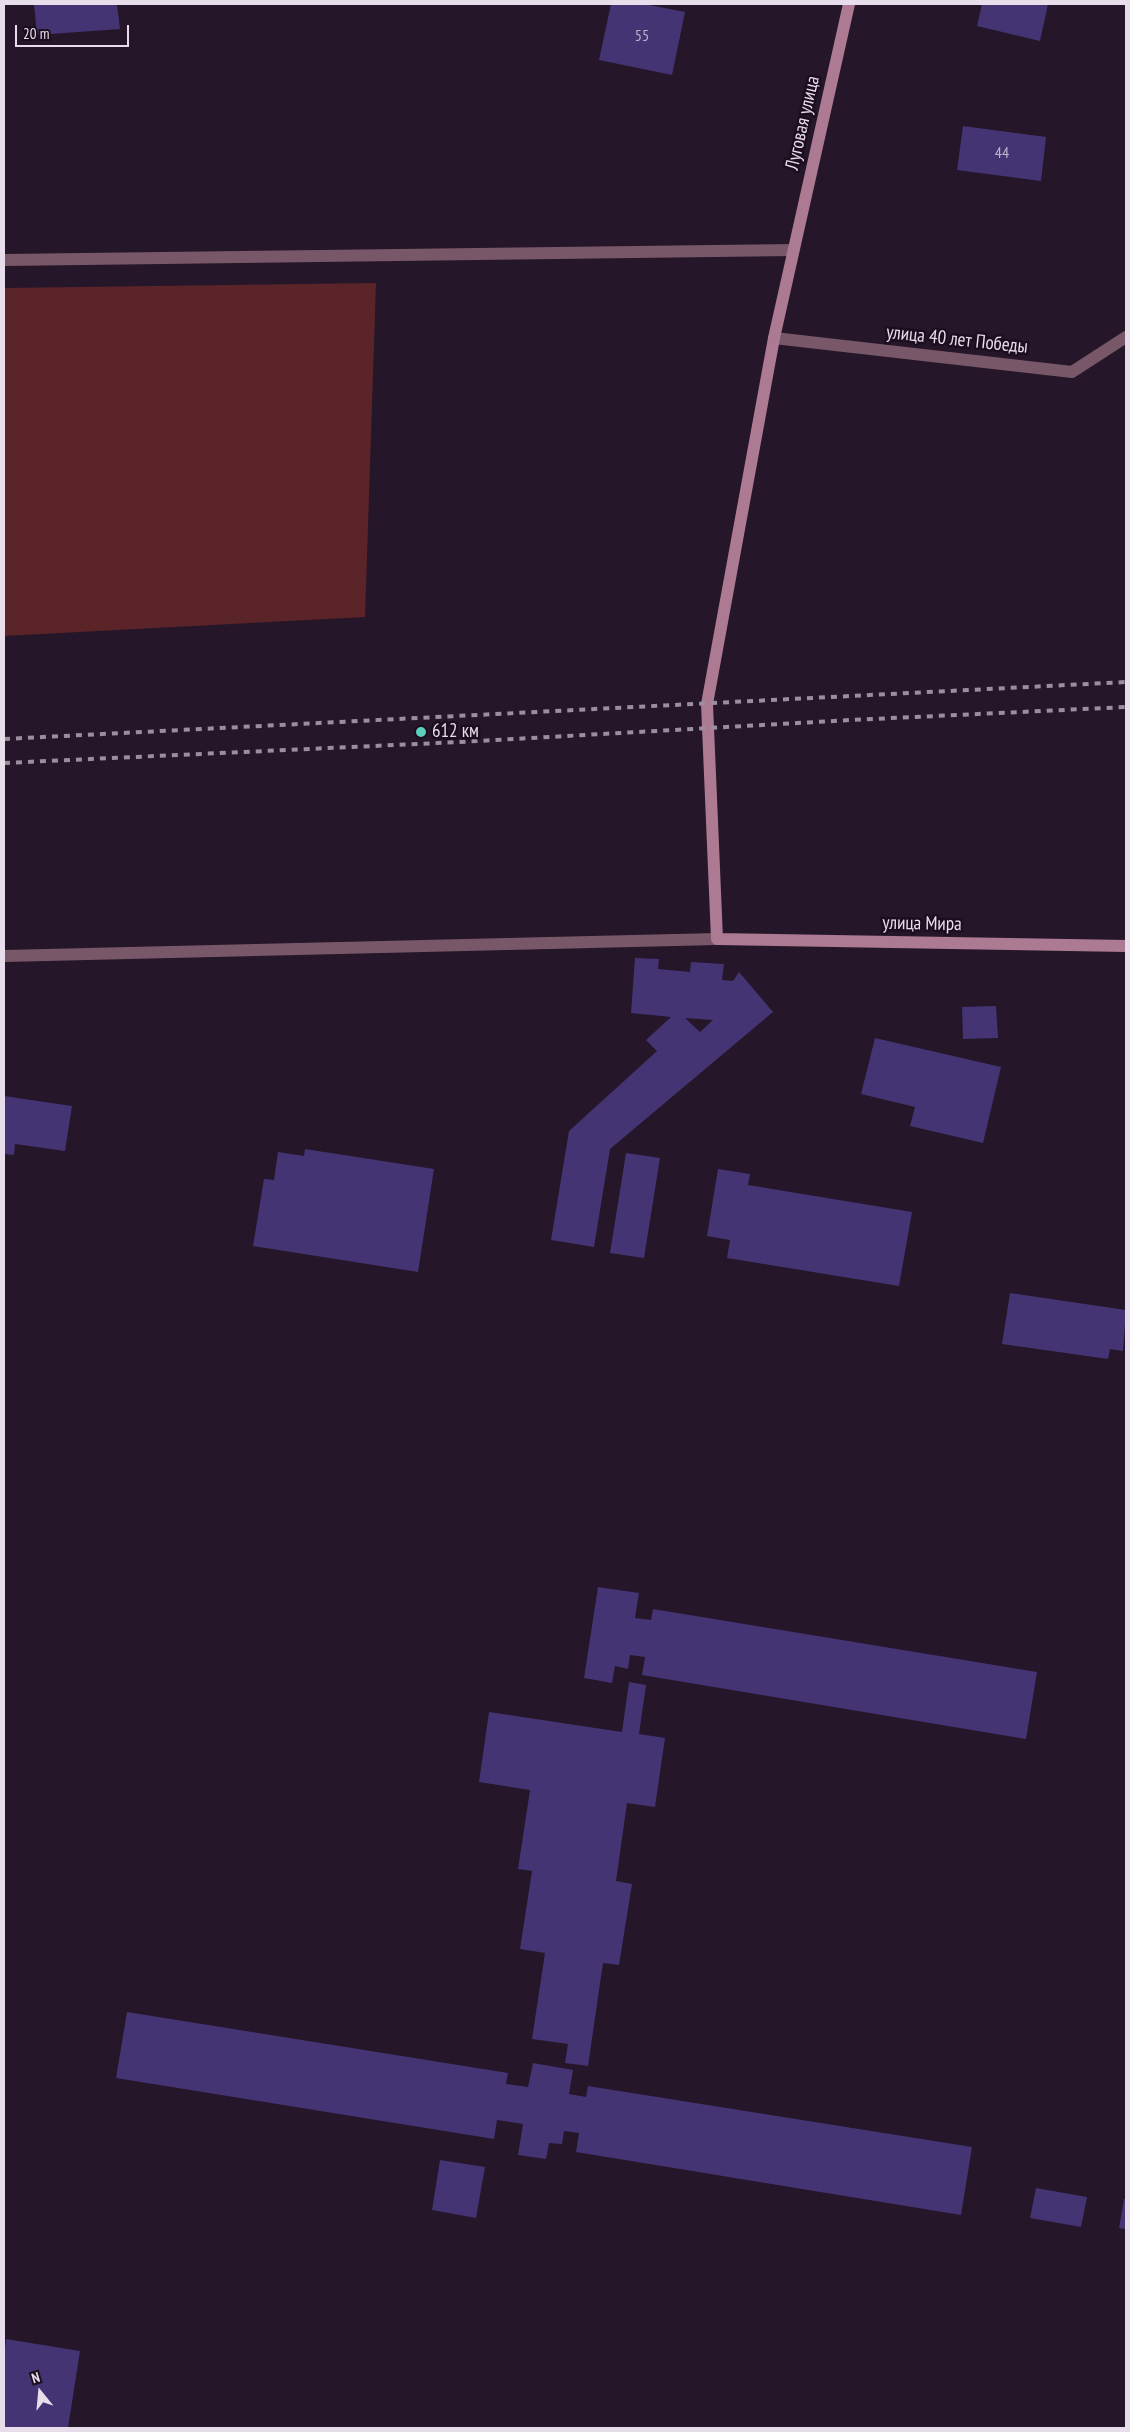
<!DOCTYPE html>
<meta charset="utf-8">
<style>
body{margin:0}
#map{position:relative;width:1130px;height:2432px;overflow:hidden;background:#251629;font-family:"PT Sans Narrow",sans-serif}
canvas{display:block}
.frame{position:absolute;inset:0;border:5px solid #e8ddea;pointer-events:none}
.north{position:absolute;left:15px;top:2367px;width:50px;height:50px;-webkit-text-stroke:4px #1c0d1f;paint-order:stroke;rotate:343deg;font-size:14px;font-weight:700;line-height:20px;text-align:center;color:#e8ddea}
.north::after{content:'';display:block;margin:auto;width:18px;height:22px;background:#e8ddea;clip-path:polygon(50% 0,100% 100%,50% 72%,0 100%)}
.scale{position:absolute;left:15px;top:25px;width:114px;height:22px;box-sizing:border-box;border:2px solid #e8ddea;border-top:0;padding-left:6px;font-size:15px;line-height:18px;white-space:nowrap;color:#e8ddea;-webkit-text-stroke:4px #1c0d1f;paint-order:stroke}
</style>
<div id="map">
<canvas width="1130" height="2432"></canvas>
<div class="frame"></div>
<div class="north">N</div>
<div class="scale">20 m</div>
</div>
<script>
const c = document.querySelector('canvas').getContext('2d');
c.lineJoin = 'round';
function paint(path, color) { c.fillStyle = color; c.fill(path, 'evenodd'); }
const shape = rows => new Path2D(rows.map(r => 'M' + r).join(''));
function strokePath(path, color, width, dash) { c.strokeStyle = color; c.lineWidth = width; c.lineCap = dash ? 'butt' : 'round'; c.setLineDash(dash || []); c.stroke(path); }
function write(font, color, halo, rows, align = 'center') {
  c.font = font + ' "PT Sans Narrow",sans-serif'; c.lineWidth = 5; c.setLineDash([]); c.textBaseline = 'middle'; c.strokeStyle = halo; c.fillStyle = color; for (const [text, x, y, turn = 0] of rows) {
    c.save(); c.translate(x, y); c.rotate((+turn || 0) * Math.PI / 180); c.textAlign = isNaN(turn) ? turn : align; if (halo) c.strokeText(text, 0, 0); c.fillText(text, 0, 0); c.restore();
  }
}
const green = shape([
 [376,283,365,617,4,636,4,288]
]);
const building = shape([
 [34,4,117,4,120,29,37,35],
 [611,4,644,4,685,12,672,75,599,60],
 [982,4,1048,4,1040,41,977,26],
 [963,126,1046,137,1041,181,957,170],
 [635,958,659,959,658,969,690,972,691,962,724,964,722,980,733,981,739,972,773,1012,610,1149,594,1247,551,1240,569,1131,657,1051,646,1040,671,1017,631,1013],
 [685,1018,713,1020,700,1032],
 [996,1006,998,1038,963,1039,962,1007],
 [875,1038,1001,1067,983,1143,910,1126,915,1107,861,1094],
 [4,1096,72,1106,65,1151,15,1144,14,1155,4,1154],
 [305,1149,434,1169,418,1272,253,1246,264,1179,274,1180,278,1152,304,1156],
 [626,1153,660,1158,644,1258,610,1253],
 [718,1169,750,1174,748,1185,912,1212,899,1286,727,1258,730,1240,707,1236],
 [1010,1293,1126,1310,1123,1351,1110,1349,1108,1359,1002,1344],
 [598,1587,639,1593,635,1618,651,1620,653,1609,1037,1672,1026,1739,642,1675,645,1657,630,1655,628,1669,615,1666,612,1683,584,1678],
 [629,1682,646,1685,639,1734,665,1738,655,1807,627,1803,616,1881,632,1884,619,1965,603,1963,588,2066,565,2063,568,2044,532,2039,545,1953,520,1949,532,1871,518,1869,530,1790,479,1782,489,1712,622,1732],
 [127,2012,508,2073,506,2084,528,2087,533,2063,573,2070,569,2094,586,2097,588,2086,972,2147,961,2215,576,2152,579,2133,564,2131,562,2144,549,2143,546,2159,518,2155,523,2124,497,2120,494,2139,116,2078],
 [440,2160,485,2167,476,2218,432,2210],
 [1036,2188,1087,2197,1081,2227,1030,2218],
 [1124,2199,1126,2199,1126,2229,1119,2228],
 [6,2339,80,2351,68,2428,4,2428,4,2357]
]);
const lane = shape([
 [4,956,717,939]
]);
const street = shape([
 [4,260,793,250],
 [774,338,1072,372,1126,337]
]);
const secondary = shape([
 [849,4,774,338,707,704,717,939,1126,946]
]);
const rail = shape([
 [4,739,1126,682],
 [4,763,460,742,851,720,1126,707]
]);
const markers = [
 [421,732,6,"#5bcebc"]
];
const numberNames = [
 ["55",642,36],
 ["44",1002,153]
];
const streetNames = [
 ["Луговая улица",803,123,-77],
 ["улица 40 лет Победы",957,340,6],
 ["улица Мира",922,924,1]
];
const poiNames = [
 ["612 км",432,732]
];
paint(green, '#5a2429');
paint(building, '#443473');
strokePath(lane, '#785868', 12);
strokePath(street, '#785868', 12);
strokePath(secondary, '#ac7a93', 12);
strokePath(rail, '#9b8e9e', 4, [6, 6]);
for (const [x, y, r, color] of markers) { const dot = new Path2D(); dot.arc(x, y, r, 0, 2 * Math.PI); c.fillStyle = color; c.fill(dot); strokePath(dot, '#1c0d1f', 2); }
write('16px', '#bfb3cc', null, numberNames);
write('19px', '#e8ddea', '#1c0d1f', streetNames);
write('19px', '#e8ddea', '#1c0d1f', poiNames, 'left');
</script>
